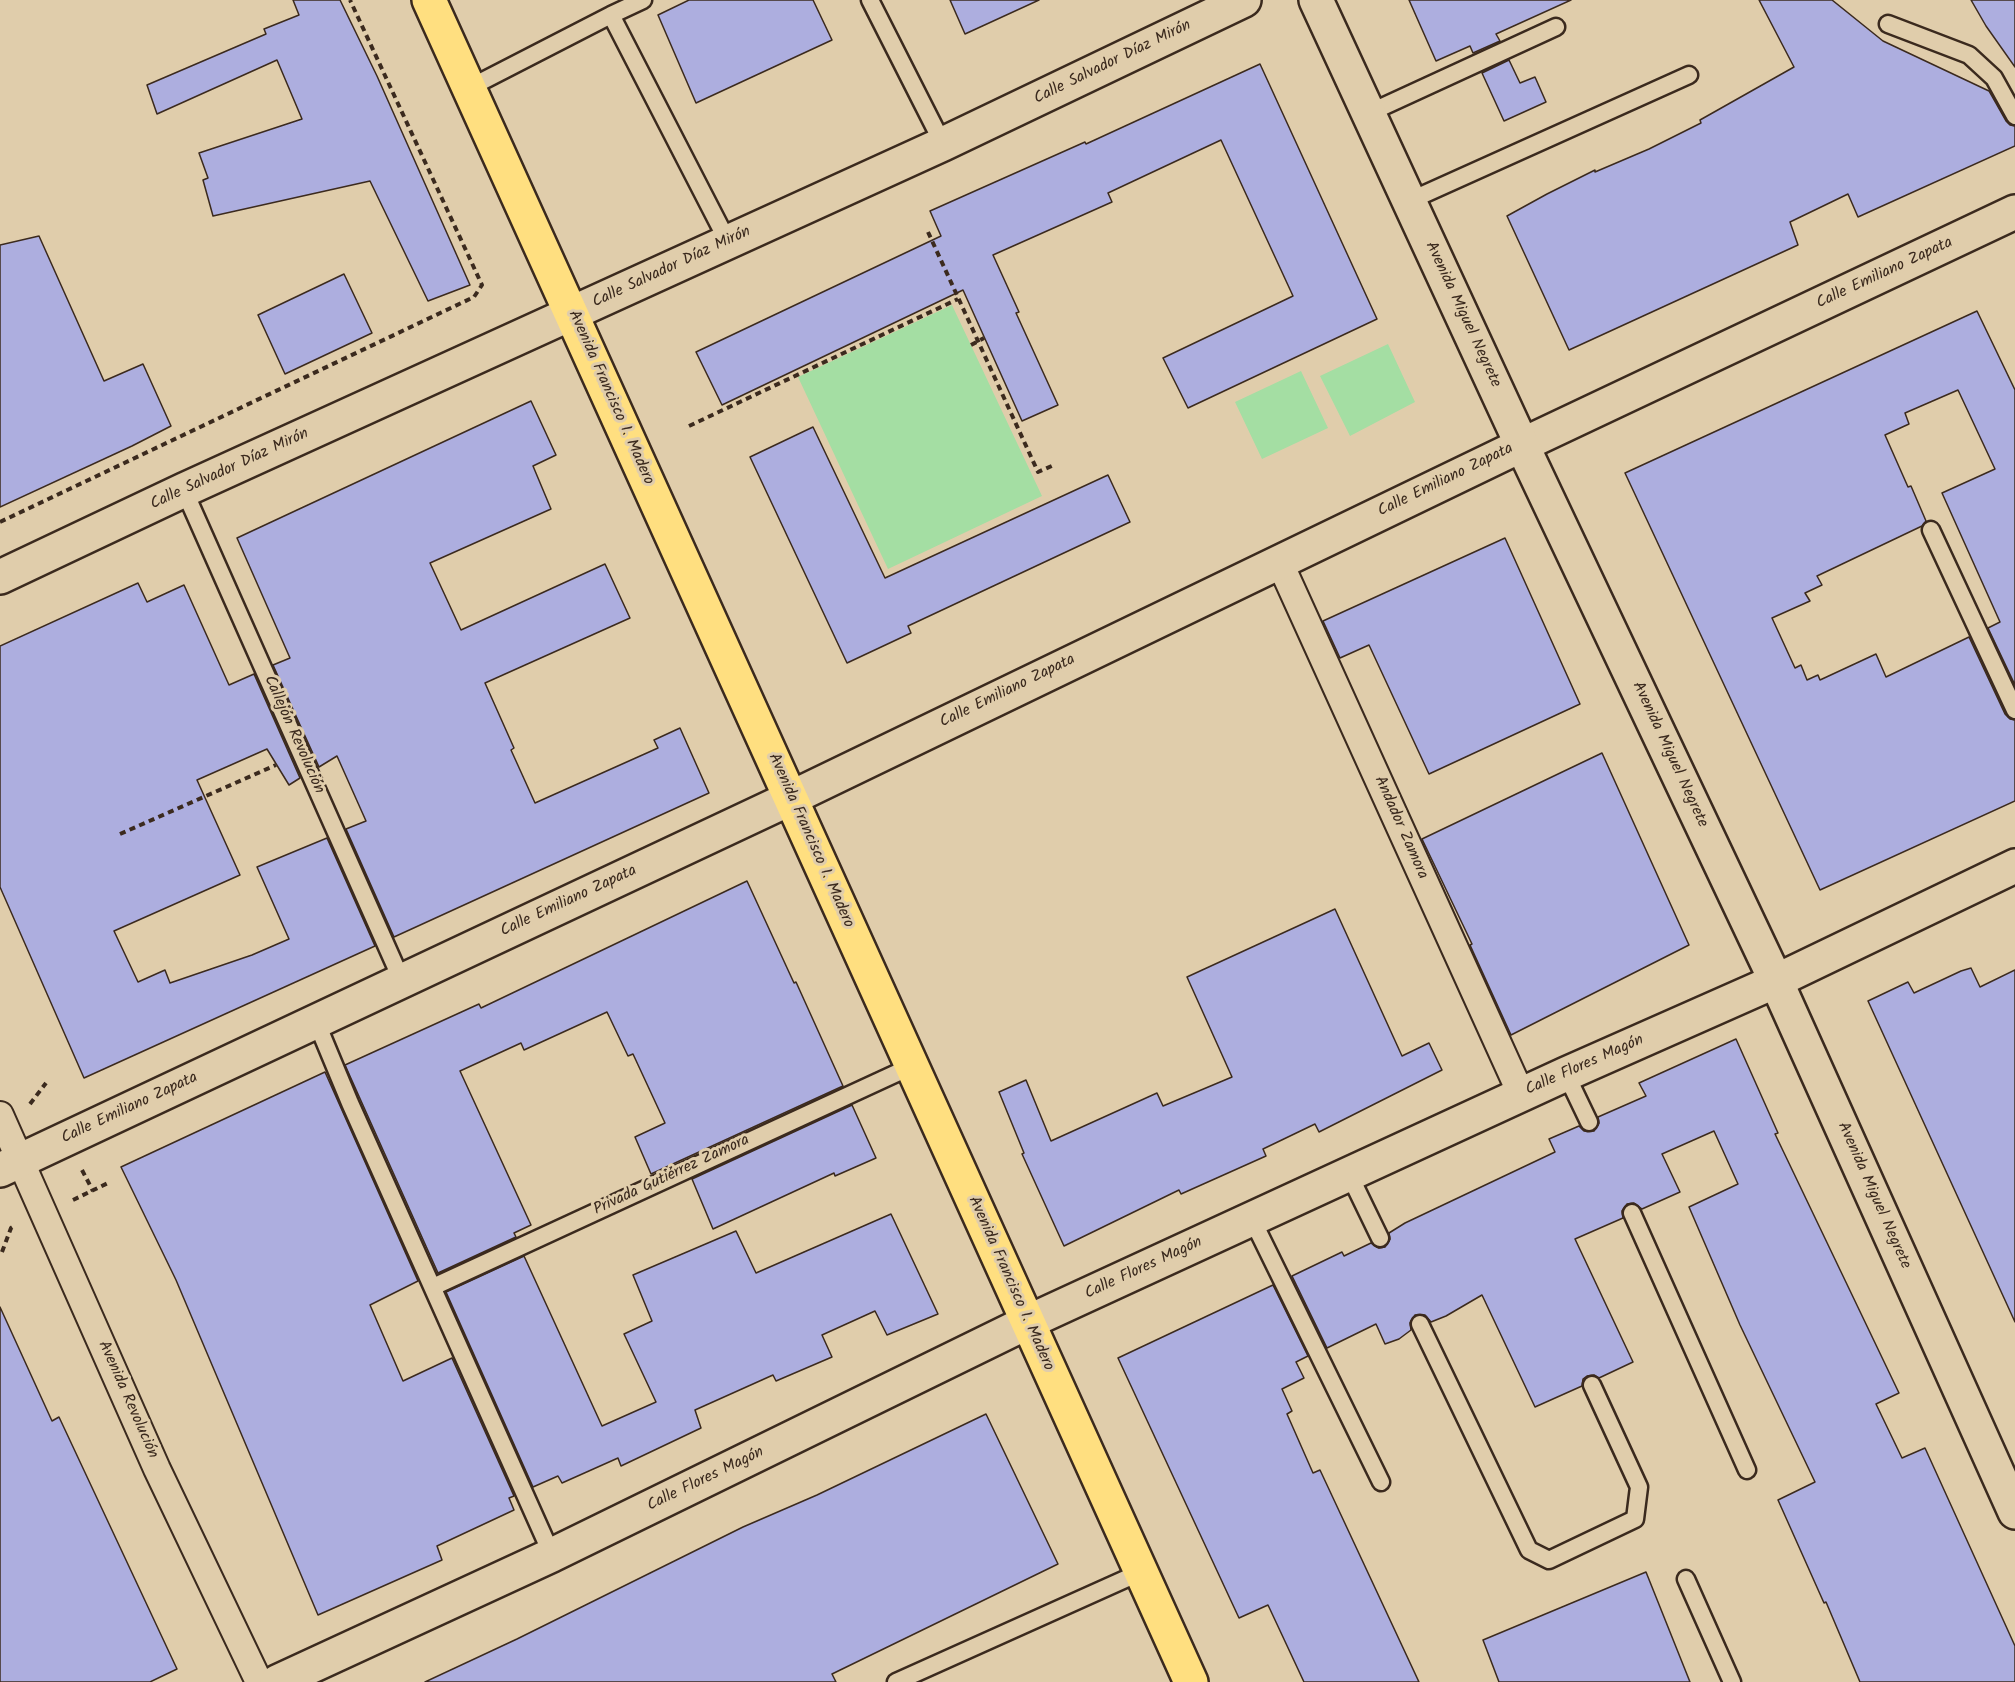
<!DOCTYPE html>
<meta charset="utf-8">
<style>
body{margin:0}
canvas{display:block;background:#e0cdab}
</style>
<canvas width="2015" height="1682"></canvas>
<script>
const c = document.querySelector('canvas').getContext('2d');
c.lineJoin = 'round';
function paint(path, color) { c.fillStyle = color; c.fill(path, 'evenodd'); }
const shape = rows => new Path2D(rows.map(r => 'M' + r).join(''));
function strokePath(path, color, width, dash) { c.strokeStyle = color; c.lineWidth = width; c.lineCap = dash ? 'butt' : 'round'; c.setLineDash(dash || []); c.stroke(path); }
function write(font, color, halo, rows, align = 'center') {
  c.font = font + ' Kalam,sans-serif'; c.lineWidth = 6; c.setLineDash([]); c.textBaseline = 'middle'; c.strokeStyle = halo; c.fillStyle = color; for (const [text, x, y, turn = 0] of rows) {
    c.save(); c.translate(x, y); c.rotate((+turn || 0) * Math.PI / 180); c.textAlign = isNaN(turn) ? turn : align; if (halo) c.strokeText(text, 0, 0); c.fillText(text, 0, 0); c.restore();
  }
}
const green = shape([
 [952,305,1042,496,888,569,798,377],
 [1388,344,1415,402,1350,436,1320,376],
 [1301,371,1328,428,1262,459,1235,402]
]);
const building = shape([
 [293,0,340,0,377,76,470,285,428,301,370,181,213,216,203,180,208,178,199,153,302,119,277,60,157,114,147,85,266,34,264,29,299,15,293,0],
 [689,0,813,0,832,40,696,103,658,15,689,0],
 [950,0,1039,0,965,34,950,0],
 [1409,0,1571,0,1496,34,1500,41,1473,53,1470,46,1436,61,1409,0],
 [1759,0,1832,0,1883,41,1989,91,2006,121,2010,125,2015,126,2015,146,1858,217,1848,194,1790,222,1798,245,1569,350,1507,216,1547,194,1595,170,1595,172,1649,149,1701,123,1700,120,1794,67,1759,0],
 [1971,0,2015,0,2015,67,1986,26,1971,0],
 [1509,60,1520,83,1535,77,1546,102,1504,121,1482,73,1509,60],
 [1260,64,1377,319,1188,408,1163,358,1293,296,1221,140,1108,193,1112,202,993,255,1019,312,1016,313,1058,405,1022,421,963,290,722,405,696,352,941,236,930,211,1085,142,1086,144,1260,64],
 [39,236,104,381,143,364,171,426,132,446,0,507,0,245,39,236],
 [344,274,372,333,285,374,258,315,344,274],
 [1977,311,2015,390,2015,685,1988,628,2000,622,1942,493,1995,469,1958,390,1905,413,1909,424,1885,435,1908,487,1911,486,1926,521,1922,526,1817,576,1822,585,1805,593,1810,601,1772,618,1795,668,1801,665,1807,680,1818,675,1820,680,1876,654,1886,677,1969,637,2005,714,2010,719,2015,720,2015,801,1820,890,1625,473,1977,311],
 [531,401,556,455,533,466,551,509,430,563,461,630,605,564,630,618,485,683,514,748,511,750,535,803,658,748,654,740,680,728,709,793,394,937,346,829,366,821,337,756,319,767,273,665,290,658,237,538,531,401],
 [813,427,885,578,1108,475,1130,522,908,626,911,633,847,663,750,457,813,427],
 [1505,538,1580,704,1429,774,1369,645,1340,658,1323,621,1505,538],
 [138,583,147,602,184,585,229,685,254,674,300,778,289,785,267,749,197,780,240,875,114,931,138,982,165,970,170,983,252,955,289,939,257,867,327,838,375,946,84,1078,0,887,0,646,138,583],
 [1602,753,1689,945,1511,1035,1470,945,1472,944,1422,839,1602,753],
 [747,881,794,983,796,982,843,1086,651,1174,635,1137,665,1123,633,1054,628,1056,607,1012,524,1050,521,1043,460,1071,531,1225,514,1233,516,1237,438,1273,345,1065,479,1004,481,1008,747,881],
 [1335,909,1402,1056,1429,1043,1442,1070,1319,1132,1315,1124,1263,1149,1266,1156,1181,1194,1179,1190,1064,1246,1022,1154,1024,1153,999,1092,1026,1080,1051,1141,1157,1093,1163,1106,1232,1077,1187,977,1335,909],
 [1971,968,1980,987,2015,970,2015,1322,1868,1001,1908,982,1914,993,1961,971,1971,968],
 [1736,1039,1778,1133,1775,1134,1899,1393,1876,1404,1902,1458,1925,1448,2015,1646,2015,1682,1860,1682,1826,1602,1824,1603,1778,1500,1815,1482,1740,1325,1689,1207,1738,1184,1714,1131,1662,1154,1680,1192,1642,1209,1634,1203,1627,1204,1622,1211,1623,1218,1575,1239,1633,1362,1599,1378,1594,1375,1587,1376,1583,1379,1582,1386,1535,1407,1482,1295,1446,1316,1431,1322,1425,1315,1415,1315,1410,1323,1411,1330,1399,1339,1385,1344,1376,1324,1327,1348,1292,1276,1342,1252,1344,1256,1371,1243,1379,1248,1385,1247,1390,1239,1389,1233,1405,1223,1555,1152,1549,1139,1579,1126,1584,1131,1594,1131,1599,1123,1598,1117,1646,1096,1639,1083,1736,1039],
 [325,1072,418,1281,370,1305,403,1381,452,1358,514,1496,509,1498,514,1510,437,1546,442,1560,318,1615,176,1280,121,1167,325,1072],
 [852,1105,876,1158,835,1176,834,1173,713,1229,692,1179,852,1105],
 [891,1214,938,1314,887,1335,875,1311,822,1335,832,1357,776,1381,773,1375,695,1410,701,1428,621,1466,618,1458,562,1483,558,1476,533,1487,446,1292,524,1256,602,1426,656,1402,624,1334,652,1321,633,1275,736,1231,756,1273,891,1214],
 [1273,1285,1308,1356,1296,1362,1304,1378,1282,1389,1292,1411,1287,1414,1313,1473,1320,1470,1419,1682,1304,1682,1268,1605,1239,1618,1118,1358,1273,1285],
 [0,1307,52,1421,59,1417,177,1669,150,1682,0,1682,0,1307],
 [986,1414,1058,1564,832,1674,836,1682,425,1682,517,1639,743,1527,817,1495,986,1414],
 [1646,1572,1690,1682,1499,1682,1483,1640,1646,1572]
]);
const path = shape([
 [928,232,1038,472,1054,465],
 [971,345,984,338],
 [689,426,958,299],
 [0,522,474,297,482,285,350,0],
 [120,834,276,765],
 [30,1104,46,1083],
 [82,1170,93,1191],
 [73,1200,110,1182],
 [2,1252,11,1228,14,1226]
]);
const service = shape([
 [643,0,611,15,728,242],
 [870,0,943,144],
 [1888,24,1969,55,1994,78,2015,116],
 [469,88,611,15],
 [1369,113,1556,27],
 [1409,201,1689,75],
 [184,490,402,981],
 [1931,530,2015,710],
 [316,1021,350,1103,552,1555],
 [1566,1074,1589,1122],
 [1349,1174,1380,1238],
 [1632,1213,1747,1470],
 [1252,1219,1381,1482],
 [433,1287,912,1066],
 [1420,1324,1529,1550,1549,1560,1635,1519,1639,1487,1592,1385],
 [1686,1579,1732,1682],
 [896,1682,1141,1572]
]);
const pedestrian = shape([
 [1279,561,1521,1094],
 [0,1115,157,1469,259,1682]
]);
const tertiary = shape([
 [0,1170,791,798,1522,445,2015,212],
 [277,1682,552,1555,1028,1322,1566,1074,1776,981,2015,866]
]);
const secondary = shape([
 [1316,0,1522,445,1776,981,2015,1512],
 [0,577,184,490,943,144,1244,0]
]);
const primary = shape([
 [429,0,1191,1682]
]);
const streetNames = [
 ["Calle Salvador Díaz Mirón",1113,63,-26],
 ["Calle Salvador Díaz Mirón",672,268,-25],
 ["Calle Emiliano Zapata",1885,274,-25],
 ["Avenida Miguel Negrete",1462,315,65],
 ["Avenida Francisco I. Madero",610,398,66],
 ["Calle Salvador Díaz Mirón",230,470,-25],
 ["Calle Emiliano Zapata",1446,481,-26],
 ["Calle Emiliano Zapata",1008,692,-26],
 ["Callejón Revolución",293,735,66],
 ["Avenida Miguel Negrete",1669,755,65],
 ["Andador Zamora",1400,828,66],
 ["Avenida Francisco I. Madero",810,841,66],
 ["Calle Emiliano Zapata",569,902,-25],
 ["Calle Flores Magón",1585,1066,-24],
 ["Calle Emiliano Zapata",130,1109,-25],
 ["Privada Gutiérrez Zamora",672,1176,-25],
 ["Avenida Miguel Negrete",1873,1196,66],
 ["Calle Flores Magón",1144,1269,-25],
 ["Avenida Francisco I. Madero",1010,1284,66],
 ["Avenida Revolución",127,1400,66],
 ["Calle Flores Magón",706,1480,-26]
];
paint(green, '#a4dea3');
paint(building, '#adaedf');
strokePath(building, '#3b2a1e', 1.5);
strokePath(service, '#3b2a1e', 21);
strokePath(pedestrian, '#3b2a1e', 30);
strokePath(tertiary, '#3b2a1e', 38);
strokePath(secondary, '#3b2a1e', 38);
strokePath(primary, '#3b2a1e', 38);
strokePath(path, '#3b2a1e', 4, [6, 4.5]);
strokePath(service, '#e0cdab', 16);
strokePath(pedestrian, '#e0cdab', 26);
strokePath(tertiary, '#e0cdab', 33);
strokePath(secondary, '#e0cdab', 33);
strokePath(primary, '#ffdf80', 33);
write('16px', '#3b2a1e', '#e0cdab', streetNames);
</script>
